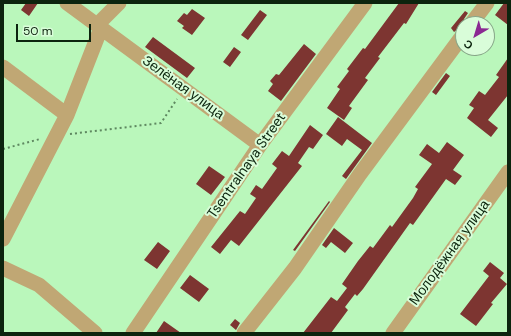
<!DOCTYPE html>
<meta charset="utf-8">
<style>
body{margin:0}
#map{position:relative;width:511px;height:336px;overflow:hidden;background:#baf7bb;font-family:"DM Sans",sans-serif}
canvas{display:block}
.frame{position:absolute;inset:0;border:4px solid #0c240e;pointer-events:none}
.north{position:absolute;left:455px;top:16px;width:40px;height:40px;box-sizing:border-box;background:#d9fdd9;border:1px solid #87a688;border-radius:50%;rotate:218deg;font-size:11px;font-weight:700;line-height:16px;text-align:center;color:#0c240e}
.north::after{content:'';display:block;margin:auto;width:14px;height:18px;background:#8b2992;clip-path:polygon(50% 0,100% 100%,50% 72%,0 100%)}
.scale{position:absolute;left:16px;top:24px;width:75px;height:18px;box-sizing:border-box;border:2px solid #0c240e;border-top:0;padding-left:5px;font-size:12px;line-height:14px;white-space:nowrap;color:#0c240e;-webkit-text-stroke:3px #d9fdd9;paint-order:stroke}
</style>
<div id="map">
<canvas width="511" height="336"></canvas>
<div class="frame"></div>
<div class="north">С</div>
<div class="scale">50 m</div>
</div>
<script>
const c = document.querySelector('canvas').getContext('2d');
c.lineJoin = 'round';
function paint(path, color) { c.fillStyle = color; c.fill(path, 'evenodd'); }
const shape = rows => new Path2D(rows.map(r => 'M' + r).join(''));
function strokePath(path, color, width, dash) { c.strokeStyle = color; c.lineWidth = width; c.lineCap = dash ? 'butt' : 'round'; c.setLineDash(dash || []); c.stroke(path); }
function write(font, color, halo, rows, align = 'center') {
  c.font = font + ' "DM Sans",sans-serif'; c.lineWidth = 4; c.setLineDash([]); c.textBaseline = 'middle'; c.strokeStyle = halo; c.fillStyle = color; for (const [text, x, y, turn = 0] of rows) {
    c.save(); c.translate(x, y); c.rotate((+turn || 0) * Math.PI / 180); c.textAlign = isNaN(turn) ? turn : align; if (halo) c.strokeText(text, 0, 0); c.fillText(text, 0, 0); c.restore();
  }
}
const building = shape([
 [26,3,38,3,29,16,21,10],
 [399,3,419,3,406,24,404,23,378,57,380,58,365,78,368,80,349,106,352,108,344,120,327,108,340,89,337,87,349,71,347,69,363,48,365,49],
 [504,3,508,3,508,25,495,15],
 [192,9,205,18,192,35,182,28,184,26,177,21,184,13,187,15],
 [260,10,267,15,248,40,241,35],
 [465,11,468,13,464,19,462,26,454,32,451,28],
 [153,37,195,68,187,78,145,47],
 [304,44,316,54,281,101,268,91,273,84,270,81,276,74,279,75],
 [234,47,241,52,230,67,223,62],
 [508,58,508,95,488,120,498,128,491,137,467,118,474,108,469,105,479,91,485,95,499,77,496,75],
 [446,73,450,76,436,95,432,92],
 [338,117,372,143,346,179,342,176,362,150,347,139,342,146,326,134],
 [310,125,323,135,313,149,309,147,298,163,302,166,239,246,231,240,220,254,211,247,240,211,245,214,256,198,250,194,256,185,262,189,277,168,272,164,282,151,289,156],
 [447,142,464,155,453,170,462,176,455,185,446,179,413,225,410,223,363,289,357,296,355,294,345,307,348,310,331,333,303,333,331,297,337,301,347,288,342,284,358,261,370,246,373,248,390,225,392,227,413,198,418,189,415,187,432,164,419,155,427,144,439,153],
 [209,166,225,177,211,195,196,184],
 [329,201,330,202,295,251,293,250],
 [334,228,353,243,345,253,331,242,326,248,322,245],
 [158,242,170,251,157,269,144,260],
 [490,262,504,273,500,278,507,284,491,303,493,304,476,326,460,314,489,276,483,271],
 [190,275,209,289,199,302,180,288],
 [235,319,240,323,236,330,230,325],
 [164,321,181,333,156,333]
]);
const path = shape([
 [70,134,161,123,177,99],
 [3,149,40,139]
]);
const minor = shape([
 [67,3,260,145],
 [471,24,487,3],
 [97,25,119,3],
 [3,67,67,115],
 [3,239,67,115,101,28],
 [3,268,39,285,95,333],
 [133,333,260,145,365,3],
 [244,333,295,268,360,174,463,35],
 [393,333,508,172]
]);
const streetNames = [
 ["Зелёная улица",183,88,36],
 ["Tsentralnaya Street",247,166,-55],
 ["Молодёжная улица",450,253,-54]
];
paint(building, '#7d3531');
strokePath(path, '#5e8860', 2, [2, 3]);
strokePath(minor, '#c0a774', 15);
write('14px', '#0c240e', '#d9fdd9', streetNames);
</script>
